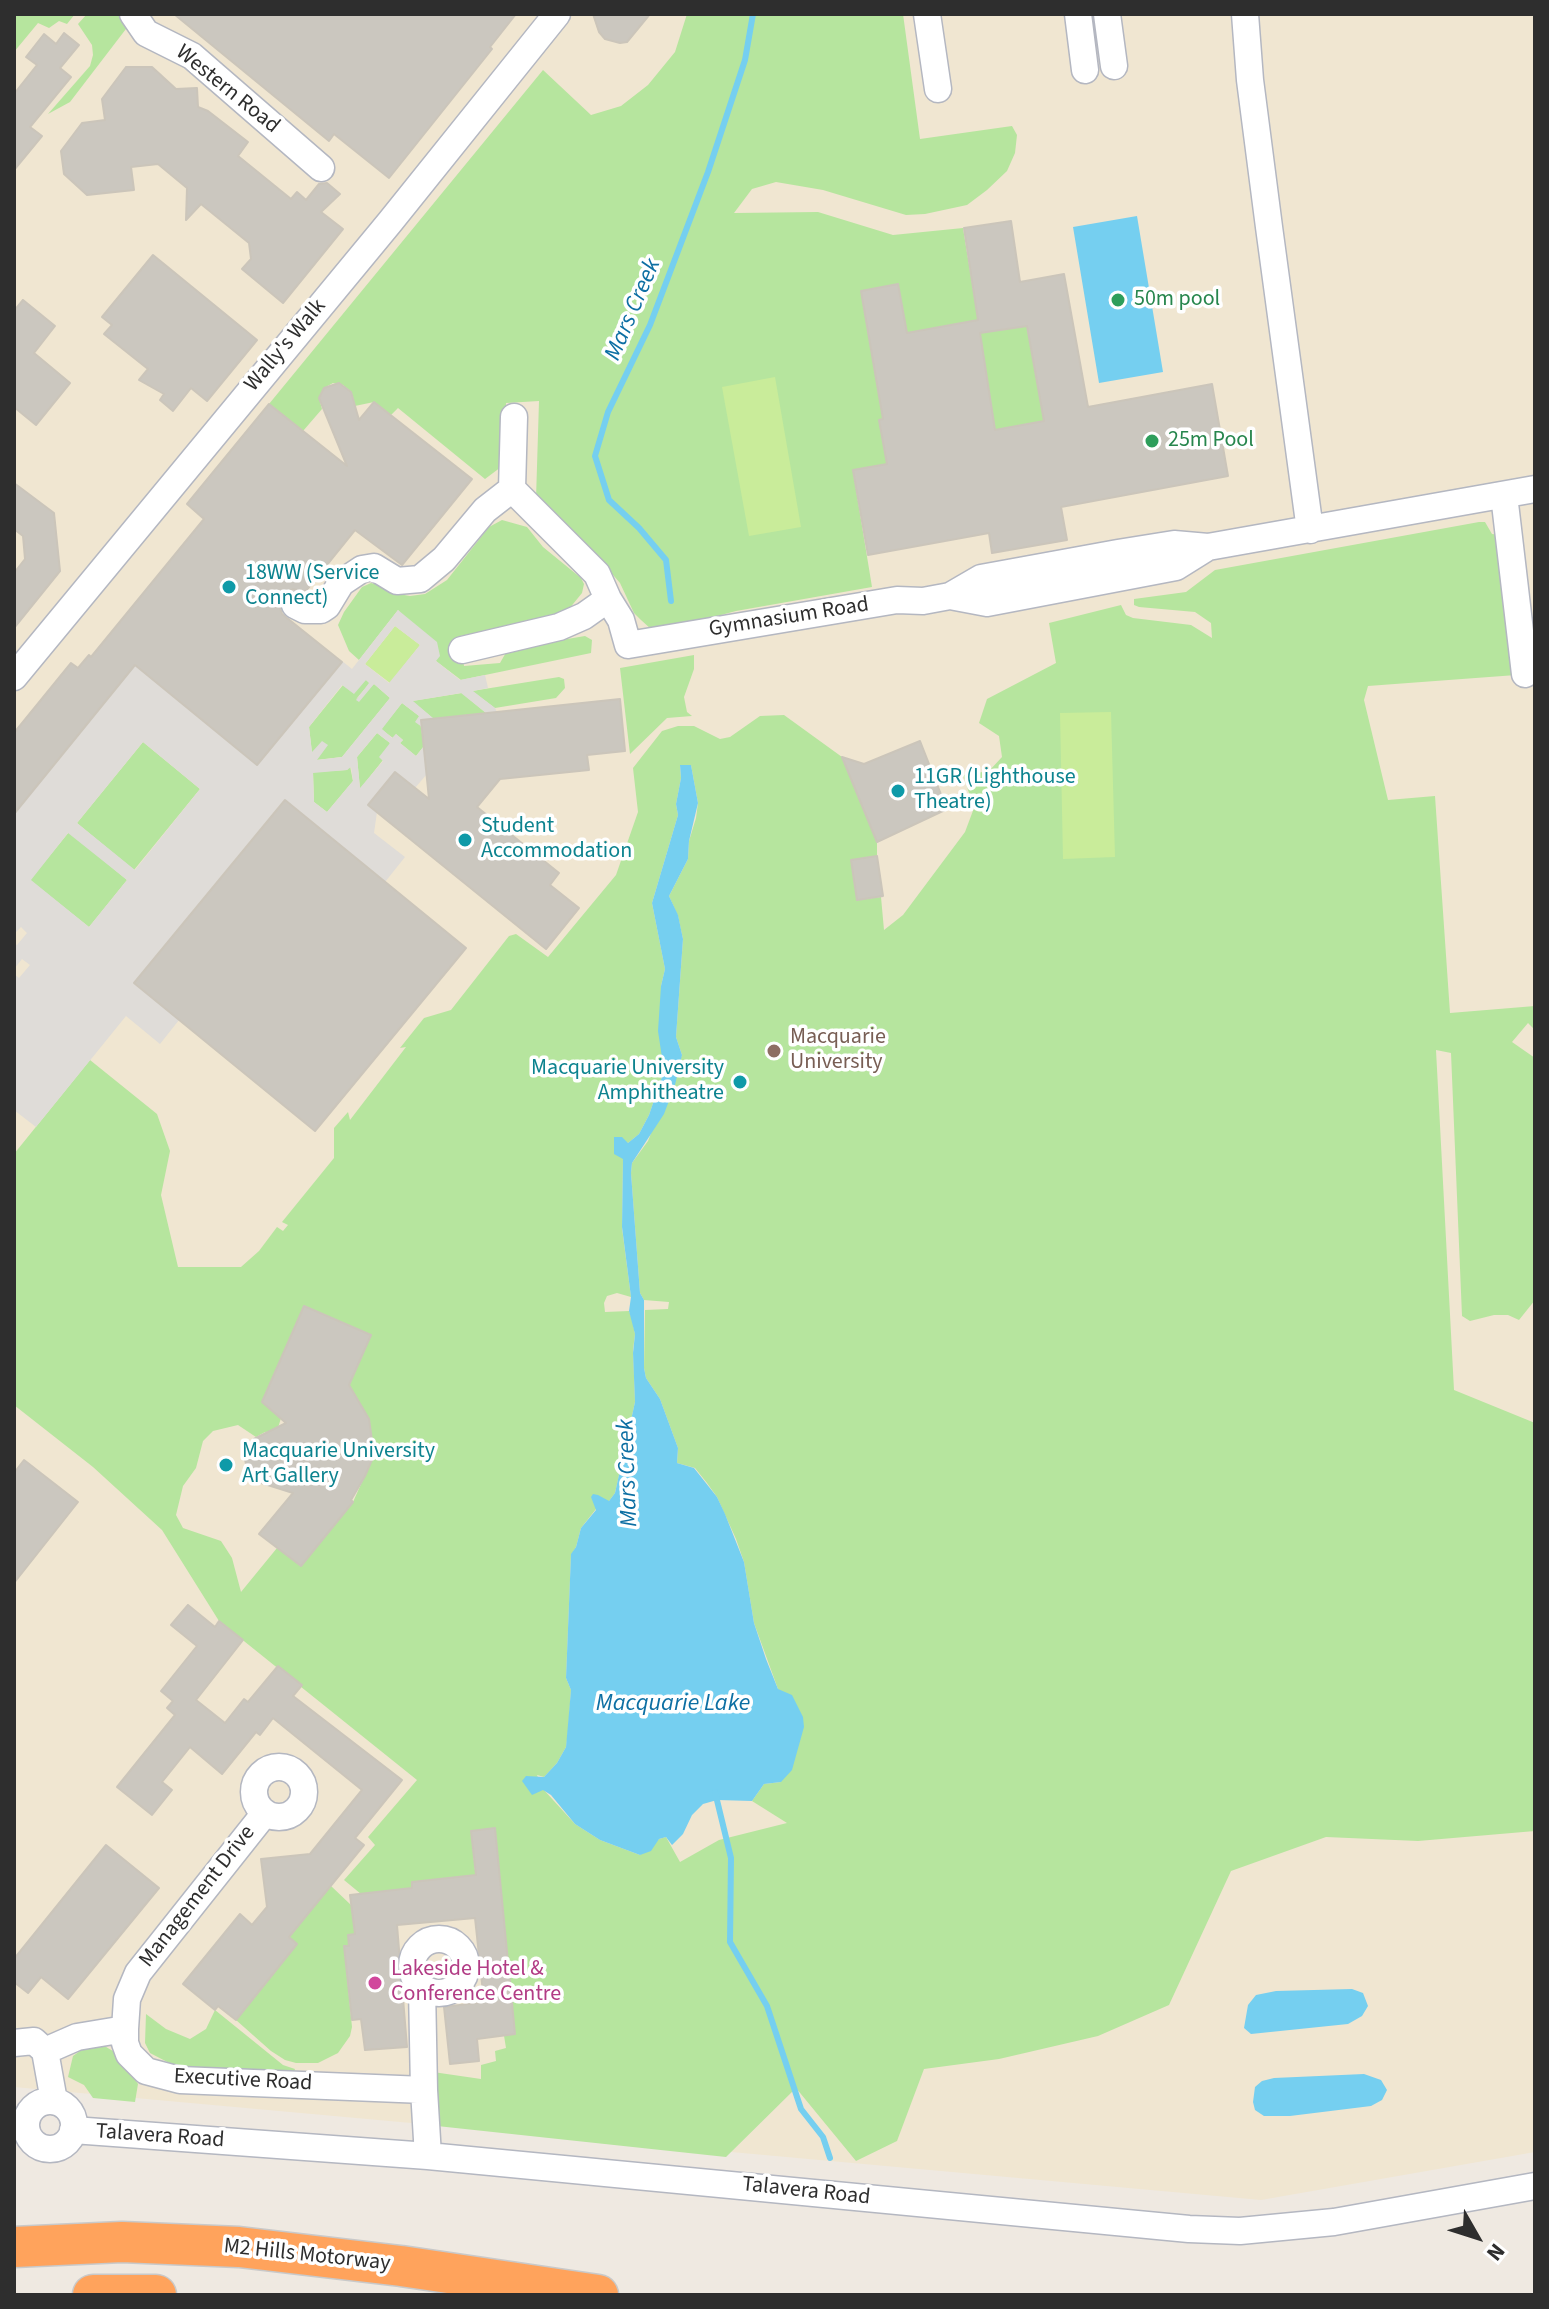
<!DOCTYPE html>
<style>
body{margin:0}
#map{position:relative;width:1549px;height:2309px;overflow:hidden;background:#efe9e1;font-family:"Source Sans 3",sans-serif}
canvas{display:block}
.frame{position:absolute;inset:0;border:16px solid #2e2e2e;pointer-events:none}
.north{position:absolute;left:1437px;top:2197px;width:80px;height:80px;-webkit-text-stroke:6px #fff;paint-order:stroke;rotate:129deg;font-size:22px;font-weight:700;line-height:32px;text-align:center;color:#2e2e2e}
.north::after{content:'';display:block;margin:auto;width:28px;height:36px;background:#2e2e2e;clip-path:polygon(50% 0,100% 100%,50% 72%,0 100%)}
</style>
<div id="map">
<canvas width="1549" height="2309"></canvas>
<div class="frame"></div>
<div class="north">N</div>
</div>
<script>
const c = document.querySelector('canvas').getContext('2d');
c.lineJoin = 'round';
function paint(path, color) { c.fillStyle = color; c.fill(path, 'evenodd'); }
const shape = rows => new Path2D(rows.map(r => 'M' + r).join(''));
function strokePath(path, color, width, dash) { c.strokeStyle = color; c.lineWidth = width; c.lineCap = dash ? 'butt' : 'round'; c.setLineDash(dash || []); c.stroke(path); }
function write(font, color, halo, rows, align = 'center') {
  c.font = font + ' "Source Sans 3",sans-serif'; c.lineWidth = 7; c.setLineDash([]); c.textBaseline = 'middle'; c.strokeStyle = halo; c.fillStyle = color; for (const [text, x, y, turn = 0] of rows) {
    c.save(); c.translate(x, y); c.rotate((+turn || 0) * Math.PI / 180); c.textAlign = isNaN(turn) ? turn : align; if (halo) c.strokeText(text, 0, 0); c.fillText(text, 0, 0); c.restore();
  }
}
const education = shape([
 [14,14,1535,14,1535,2152,1261,2200,14,2087]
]);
const green = shape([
 [14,14,75,14,67,24,59,21,49,28,38,23,14,52],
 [87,14,125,14,129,25,70,102,48,114,90,66,93,55,92,45,78,24],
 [687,14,903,14,920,139,1012,126,1017,135,1015,153,1007,171,987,190,967,205,925,214,906,215,823,190,776,182,752,189,734,213,818,212,893,235,963,228,978,320,907,333,898,285,861,292,883,419,887,464,853,471,872,587,736,611,661,631,651,629,641,620,634,613,620,583,607,568,536,499,539,401,506,403,505,464,485,479,398,408,391,415,374,402,350,407,351,392,343,385,333,383,324,388,319,398,322,409,303,431,269,404,543,70,591,115,621,106,648,85,675,52],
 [1027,326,1044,421,995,430,980,333],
 [502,520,527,527,543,547,581,578,584,584,582,593,569,609,556,617,460,636,464,666,500,663,508,649,585,636,592,640,591,653,461,680,436,661,398,610,359,660,349,651,338,625,344,612,362,587,371,583,382,586,393,593,410,596,425,594,447,580,489,527],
 [1479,522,1485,522,1492,534,1501,535,1516,675,1368,686,1364,700,1388,800,1435,796,1450,1013,1535,1006,1535,1030,1528,1023,1512,1042,1535,1058,1535,1300,1519,1320,1508,1315,1494,1315,1470,1321,1462,1316,1451,1053,1436,1050,1454,1390,1535,1423,1535,1831,1418,1841,1326,1837,1231,1871,1169,2005,1098,2036,999,2059,924,2069,897,2141,856,2161,796,2088,726,2157,437,2126,433,2072,481,2079,481,2065,496,2061,495,2051,506,2048,471,1832,478,1900,412,1888,361,1894,344,1880,375,1845,368,1837,417,1780,219,1621,162,1530,93,1467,14,1405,14,1154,90,1060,157,1114,170,1151,161,1195,178,1267,241,1267,259,1251,277,1227,283,1231,288,1225,282,1222,334,1158,334,1128,348,1112,350,1120,406,1047,400,1048,424,1018,451,1010,509,936,516,934,548,957,616,875,638,812,633,768,662,731,678,726,694,726,720,739,730,737,760,716,784,715,842,757,877,842,877,856,851,860,857,900,881,897,884,930,903,915,965,832,974,808,963,775,989,771,1002,757,999,736,979,723,987,699,1056,663,1049,623,1121,605,1126,615,1133,618,1191,625,1212,638,1211,623,1195,612,1139,607,1134,605,1134,599,1186,592,1215,570],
 [691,765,698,803,696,818,689,841,688,859,669,896,678,916,683,939,676,1037,682,1055,648,1141,632,1163,631,1173,640,1293,644,1300,669,1302,668,1309,645,1310,644,1368,646,1378,660,1399,678,1448,677,1463,695,1468,707,1483,717,1497,736,1539,744,1562,754,1623,778,1689,781,1782,764,1784,752,1801,787,1823,719,1840,680,1862,666,1837,659,1839,640,1855,600,1840,575,1824,543,1789,537,1775,544,1777,557,1763,566,1747,568,1732,571,1690,566,1678,571,1555,576,1547,581,1528,596,1509,609,1501,615,1493,635,1402,633,1350,635,1334,632,1319,629,1311,605,1312,604,1303,607,1296,617,1293,631,1297,622,1228,623,1159,626,1142,628,1143,639,1134,649,1115,664,1071,661,1005,661,986,665,969,652,903,678,815,676,804,681,778,680,766],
 [304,1306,369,1419,374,1455,353,1502,301,1566,277,1548,241,1592,232,1558,221,1541,183,1528,176,1515,183,1486,196,1468,203,1441,213,1431,238,1425,256,1437,265,1432,277,1431,281,1418,262,1402],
 [694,655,694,669,684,697,687,712,692,716,667,718,630,754,620,668],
 [559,677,564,679,565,688,556,698,495,708,472,691],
 [366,680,370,683,356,699,374,684,390,698,342,757,316,760,312,753,309,727,343,685],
 [462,693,486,713,434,719,412,701],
 [402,703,419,716,424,746,416,756,400,743,403,740,396,734,393,738,381,729],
 [377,733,390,743,383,760,360,789,357,757],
 [143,742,200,789,134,870,77,823],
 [350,766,353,781,327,812,314,802,313,772,347,770],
 [69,832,127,880,89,927,30,880],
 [331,1886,351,1905,355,1934,348,1935,349,1946,344,1947,352,2027,350,2036,338,2053,318,2063,296,2063,285,2060,271,2051,236,2020,297,1944,281,1931,300,1923],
 [215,2010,283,2065,295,2069,292,2078,175,2066,150,2053,145,2043,146,2014,166,2029,190,2039,206,2029],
 [101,2044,118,2054,138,2084,135,2102,93,2098,84,2085,68,2077,73,2056,87,2046]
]);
const pitch = shape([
 [775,377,801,527,749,536,722,387],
 [395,626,420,645,390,683,365,664],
 [1111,712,1115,857,1063,859,1060,713]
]);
const plaza = shape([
 [398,610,437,642,440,656,436,661,460,680,485,675,488,688,473,691,495,708,497,712,486,713,461,693,413,701,434,719,421,720,422,727,415,722,419,716,402,703,382,729,392,738,396,734,403,740,400,743,416,756,424,746,438,761,415,788,395,772,369,804,377,812,374,833,405,857,385,882,284,800,134,982,179,1020,160,1044,126,1016,36,1127,14,1110,14,974,19,978,30,965,22,959,14,969,14,943,17,945,27,933,21,927,14,934,14,808,23,803,121,683,130,661,257,765,342,661,352,669],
 [395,626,420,645,389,683,365,664],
 [366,680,369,683,356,700,359,702,374,684,390,698,342,757,317,760,328,745,322,741,312,752,309,727,342,685,354,694],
 [377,733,390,743,379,757,383,761,360,788,357,757],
 [143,742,200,789,135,870,77,823],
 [351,767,353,781,327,812,314,802,313,773,347,770],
 [68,833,127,880,89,927,31,880]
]);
const water = shape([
 [1137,216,1163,372,1099,383,1073,227],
 [680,765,691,765,698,803,689,841,688,859,669,896,678,915,683,939,676,1037,682,1055,675,1085,664,1114,632,1163,631,1173,640,1293,644,1300,644,1368,646,1378,660,1399,678,1448,677,1463,694,1468,717,1497,725,1514,744,1562,754,1623,766,1659,778,1689,792,1695,803,1717,804,1727,792,1770,781,1782,764,1784,752,1801,717,1800,703,1804,692,1815,683,1834,672,1845,666,1837,659,1839,651,1851,640,1855,600,1840,575,1824,551,1795,543,1790,532,1795,522,1781,526,1776,544,1777,557,1763,566,1747,571,1690,566,1678,571,1554,576,1547,581,1528,596,1510,591,1497,593,1494,598,1495,609,1501,615,1493,635,1402,633,1353,635,1334,629,1311,631,1297,622,1227,623,1159,614,1154,614,1137,622,1137,628,1143,639,1134,649,1115,664,1071,658,1031,661,986,665,969,652,903,678,815,676,804,681,778],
 [1352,1989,1363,1993,1368,2006,1362,2016,1348,2024,1251,2034,1244,2028,1248,2005,1256,1995,1276,1991],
 [1364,2074,1381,2080,1387,2090,1382,2100,1371,2106,1290,2116,1264,2116,1255,2110,1253,2102,1255,2087,1262,2081,1274,2078]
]);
const stream = shape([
 [671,601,666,560,639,528,609,500,595,456,608,412,650,325,708,172,745,60,753,14],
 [715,1792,731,1858,730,1942,767,2006,801,2109,823,2137,830,2158]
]);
const building = shape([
 [174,14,516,14,490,47,492,49,389,178,334,134,329,141,174,14],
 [593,14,650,14,627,42,620,43,605,39,599,32,593,14],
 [64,33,79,45,60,68,71,77,30,127,42,136,14,170,14,94,37,65,26,57,44,34,56,44,64,33],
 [126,67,152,67,176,89,197,88,198,107,208,111,248,142,238,156,291,199,297,192,306,200,319,184,327,183,340,194,321,212,343,229,283,303,242,269,251,259,249,243,201,204,186,220,187,188,158,164,131,167,134,190,87,195,64,174,61,151,82,123,105,120,102,99,126,67],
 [1011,221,1020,282,1064,274,1088,407,1212,384,1228,476,1061,507,1067,540,992,553,989,533,868,555,853,470,887,464,879,420,883,419,861,291,898,284,907,333,978,320,964,228,1011,221],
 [1027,326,1044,421,995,430,980,333,1027,326],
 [153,255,257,340,207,401,191,388,173,411,160,400,164,394,139,380,148,369,104,334,112,325,102,317,153,255],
 [23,300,55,326,34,353,70,383,36,425,14,407,14,311,23,300],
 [339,383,351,392,359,420,374,402,472,479,402,565,355,530,305,592,293,589,281,597,279,605,282,614,342,662,257,765,135,665,14,814,14,733,71,663,78,668,89,655,91,657,204,519,187,504,269,404,347,466,319,398,324,388,339,383],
 [14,483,54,513,60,571,14,628,14,573,25,559,23,536,14,529,14,483],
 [620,699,625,751,587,755,589,770,500,779,477,807,559,873,550,885,579,908,546,949,368,805,395,772,429,799,421,720,620,699],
 [920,741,942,797,941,801,945,810,877,842,842,757,864,764,920,741],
 [285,800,466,948,315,1131,134,983,285,800],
 [877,856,883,896,857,900,851,860,877,856],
 [304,1306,371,1335,349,1385,369,1419,374,1455,365,1476,351,1500,353,1502,301,1566,259,1534,293,1493,255,1481,247,1469,245,1459,247,1448,254,1439,286,1423,262,1402,304,1306],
 [24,1460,78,1502,14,1583,14,1473,24,1460],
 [188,1605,215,1627,219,1621,243,1640,196,1700,225,1723,244,1699,248,1702,278,1666,302,1685,293,1696,402,1780,355,1838,364,1845,289,1937,297,1944,236,2020,218,2006,215,2010,183,1984,240,1914,252,1925,267,1907,261,1859,310,1854,362,1790,273,1718,260,1735,256,1732,222,1774,190,1747,162,1782,172,1790,152,1815,117,1787,175,1715,167,1708,173,1701,161,1691,197,1646,171,1625,188,1605],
 [495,1828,515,2034,477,2039,479,2061,450,2064,444,2007,484,2002,475,1918,397,1925,407,2047,365,2050,361,2019,352,2020,344,1946,349,1946,348,1935,355,1934,350,1895,412,1888,412,1882,476,1875,471,1831,495,1828],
 [106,1845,159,1888,68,1999,41,1977,28,1993,14,1982,14,1959,106,1845]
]);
const minor = shape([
 [133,14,146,33,192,56,321,168],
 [927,14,938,89],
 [1078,14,1085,70],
 [1107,14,1114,66],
 [1245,14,1250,80,1269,227,1310,530],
 [512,489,514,417],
 [1504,495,1525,674],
 [950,596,987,603,1176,567,1208,547],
 [295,605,305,610,321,610,327,606,341,583,362,569,374,567,397,581,420,579,444,559,485,510,512,489,597,574,608,599,621,620,628,645,897,600,923,601,950,596,981,578,1118,553,1174,544,1208,547,1535,489],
 [462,650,559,627,584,616,608,599],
 [14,677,390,222,557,14],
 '254 1792a25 25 0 1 1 50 0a25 25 0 1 1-50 0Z',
 '412 1966a27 27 0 1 1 54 0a27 27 0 1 1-54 0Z',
 [422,1988,424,2090],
 [125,2029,127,1999,138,1973,265,1813],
 [14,2043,34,2041,45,2051,54,2101],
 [45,2051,77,2037,125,2029,125,2043,129,2054,146,2071,180,2080,424,2090,428,2156],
 '26 2125a24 24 0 1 1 48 0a24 24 0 1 1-48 0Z',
 [73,2130,428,2156,1189,2229,1240,2231,1334,2222,1535,2186]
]);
const highway = shape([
 [14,2247,122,2242,239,2247,401,2266,598,2295],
 [93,2295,156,2295]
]);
const markers = [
 [1118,300,8,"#2e9e5b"],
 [1152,441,8,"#2e9e5b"],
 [229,587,8,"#0f9aa8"],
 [898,791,8,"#0f9aa8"],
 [465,840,8,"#0f9aa8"],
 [774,1051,8,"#8d6e63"],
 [740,1082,8,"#0f9aa8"],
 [226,1465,8,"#0f9aa8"],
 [375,1983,8,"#d1479c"]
];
const streetNames = [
 ["Western Road",227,90,39],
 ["Wally's Walk",286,346,-50],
 ["Gymnasium Road",789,618,-9],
 ["Management Drive",198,1897,-52],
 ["Executive Road",243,2081,3],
 ["Talavera Road",160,2137,4],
 ["Talavera Road",806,2192,6],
 ["M2 Hills Motorway",307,2256,6]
];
const leisureNames = [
 ["50m pool",1134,300],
 ["25m Pool",1168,441]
];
const cultureNames = [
 ["18WW (Service",245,574],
 ["Connect)",245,599],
 ["11GR (Lighthouse",914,778],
 ["Theatre)",914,803],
 ["Student",481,827],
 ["Accommodation",481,852],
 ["Macquarie University",724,1069,"right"],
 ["Amphitheatre",724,1094,"right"],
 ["Macquarie University",242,1452],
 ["Art Gallery",242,1477]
];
const educationNames = [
 ["Macquarie",790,1038],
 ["University",790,1063]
];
const hotelNames = [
 ["Lakeside Hotel &",391,1970],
 ["Conference Centre",391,1995]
];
const waterNames = [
 ["Mars Creek",634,310,-67],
 ["Mars Creek",629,1473,-92],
 ["Macquarie Lake",673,1705]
];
paint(education, '#f0e6d1');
paint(green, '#b6e59e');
paint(pitch, '#c9ec9a');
paint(plaza, '#dfdcd8');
paint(water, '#75cff0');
strokePath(stream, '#75cff0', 6);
paint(building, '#cbc7bf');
strokePath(building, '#cbc5ba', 2);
strokePath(minor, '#b4b7c1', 29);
strokePath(highway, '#c9c9c9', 43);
strokePath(minor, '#fff', 26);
strokePath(highway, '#ffa35c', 40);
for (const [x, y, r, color] of markers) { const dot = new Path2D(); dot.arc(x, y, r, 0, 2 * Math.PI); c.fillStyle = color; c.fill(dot); strokePath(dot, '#fff', 3); }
write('22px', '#2e2e2e', '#fff', streetNames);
write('22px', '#27864d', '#fff', leisureNames, 'left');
write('22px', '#0d838f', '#fff', cultureNames, 'left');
write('22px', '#785e54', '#fff', educationNames, 'left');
write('22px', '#b23c85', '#fff', hotelNames, 'left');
write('italic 24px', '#0d6fa3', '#fff', waterNames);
</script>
